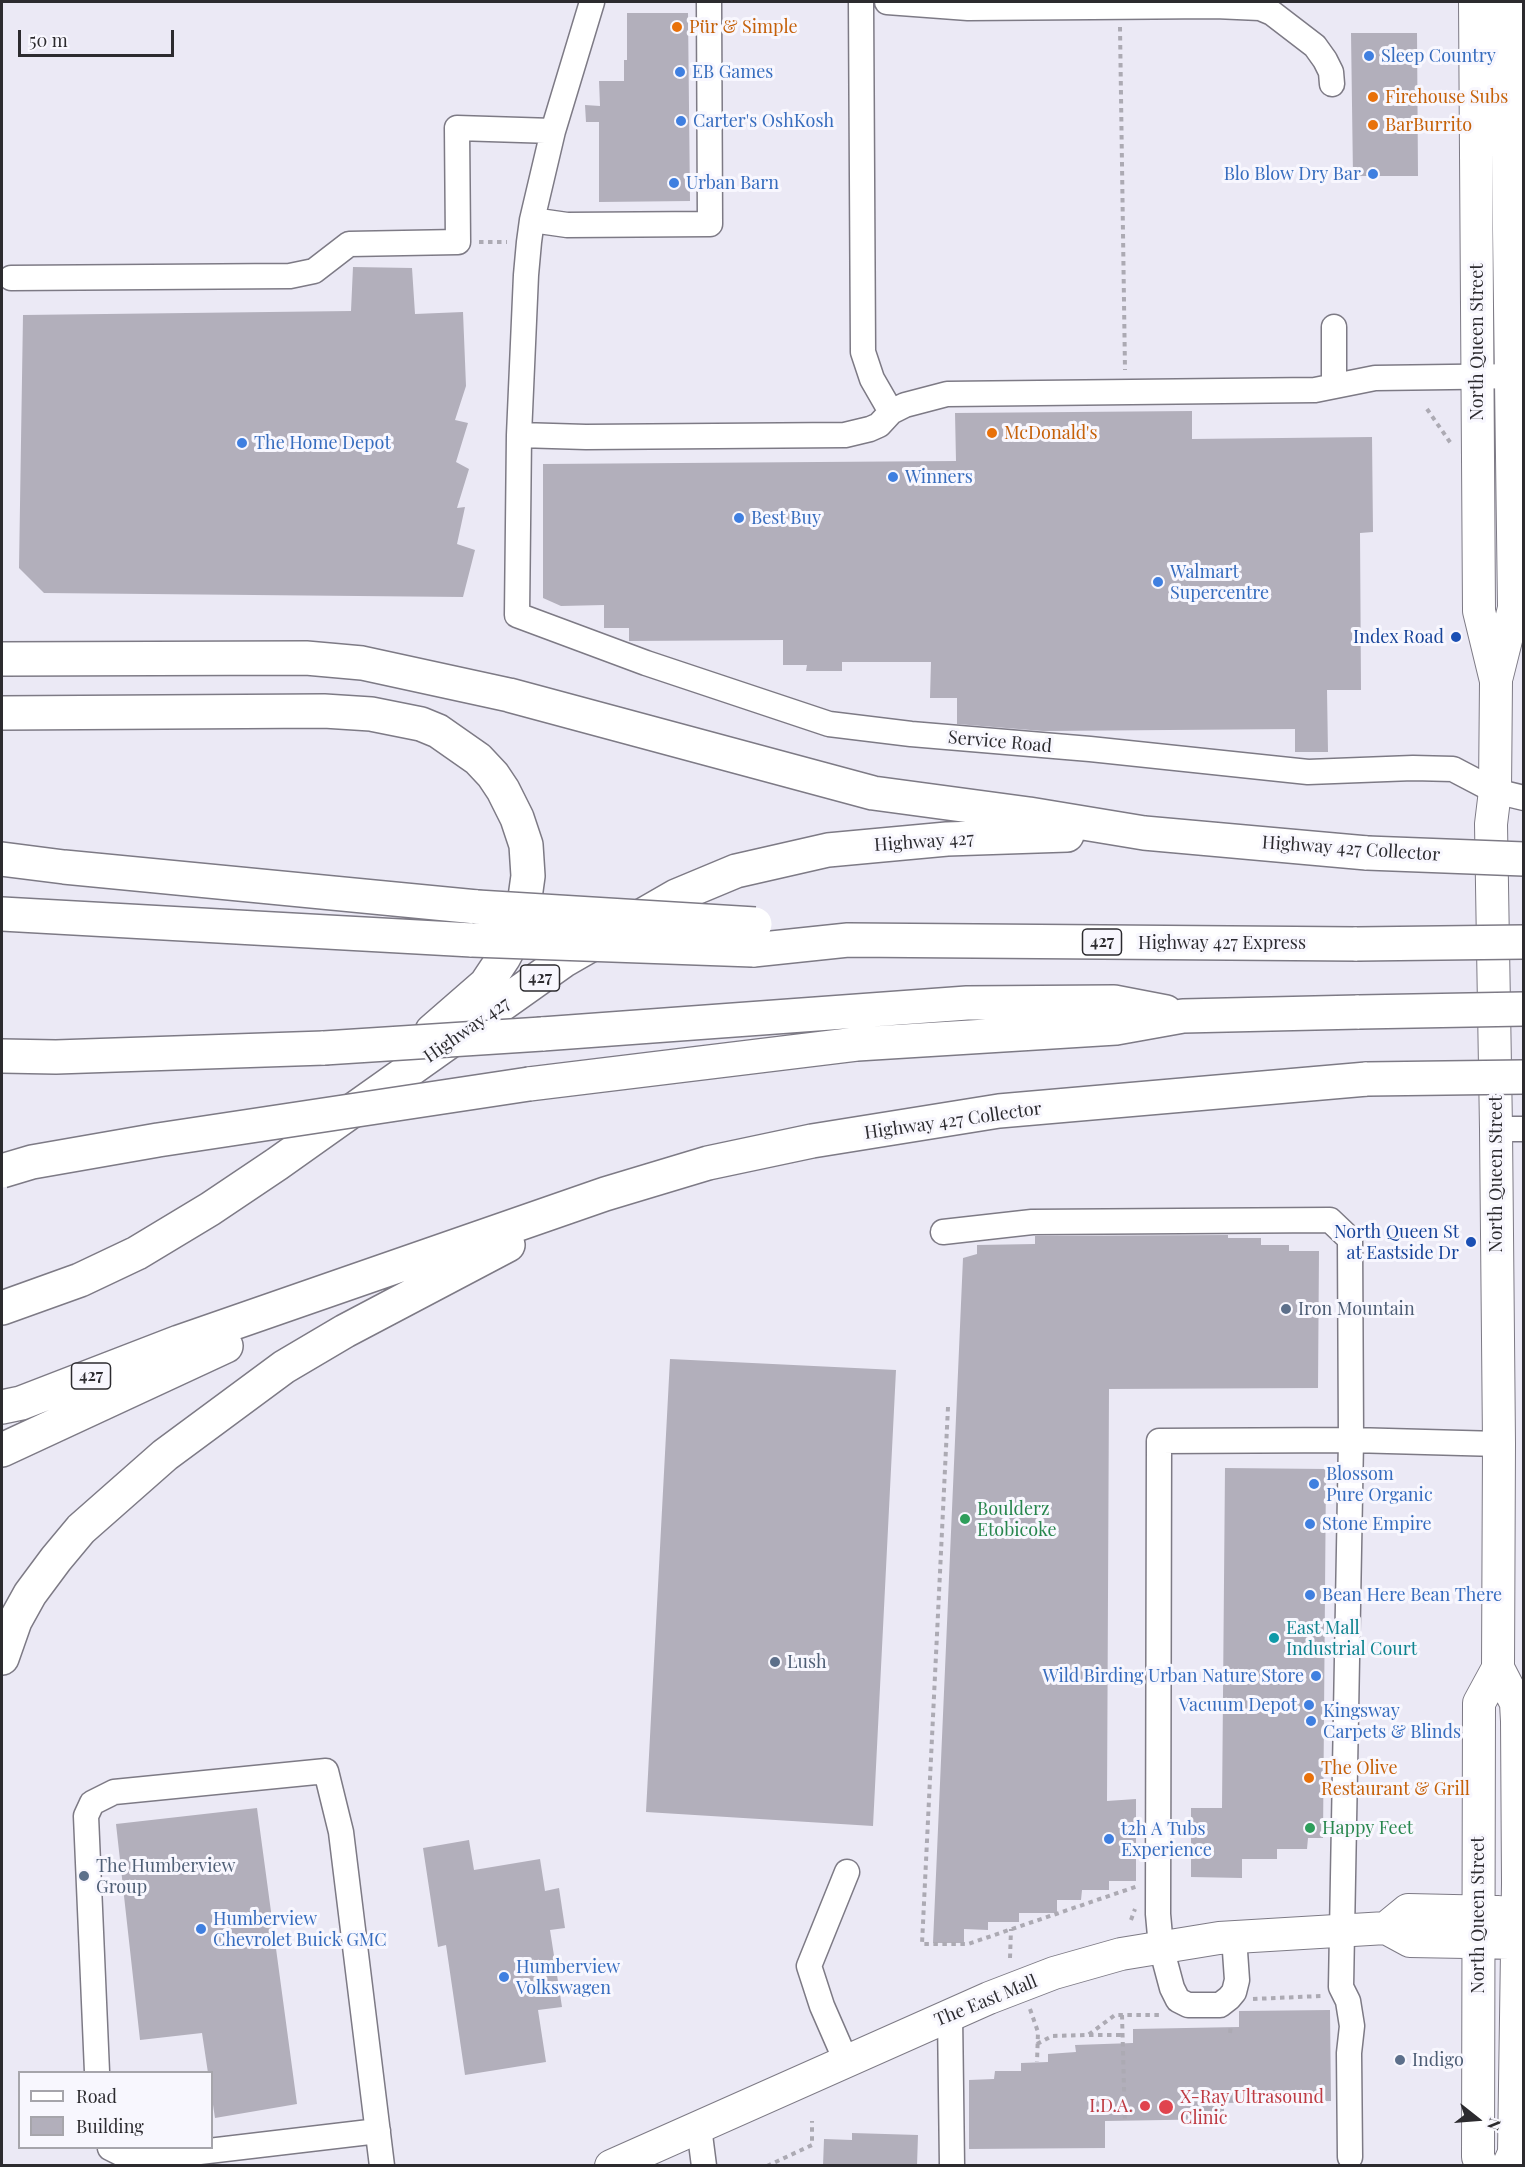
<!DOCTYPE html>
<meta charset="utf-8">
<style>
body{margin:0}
#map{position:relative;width:1525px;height:2167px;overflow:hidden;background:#ebe9f5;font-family:"Playfair Display",serif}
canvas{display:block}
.frame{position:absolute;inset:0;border:3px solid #2c2b2f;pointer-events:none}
.legend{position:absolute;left:18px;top:2071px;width:195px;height:78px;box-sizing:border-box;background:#f8f7fe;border:2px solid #a6a5ab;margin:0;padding:8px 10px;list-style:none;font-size:18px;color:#2c2b2f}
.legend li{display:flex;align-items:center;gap:12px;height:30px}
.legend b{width:30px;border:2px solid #a6a5ab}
.north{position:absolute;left:1447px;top:2089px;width:60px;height:60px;-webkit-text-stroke:4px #f8f7fe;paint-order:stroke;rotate:107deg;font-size:16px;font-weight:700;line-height:24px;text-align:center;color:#2c2b2f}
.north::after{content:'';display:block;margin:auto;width:21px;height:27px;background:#2c2b2f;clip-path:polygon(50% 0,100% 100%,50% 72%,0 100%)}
.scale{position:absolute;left:18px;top:30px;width:156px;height:27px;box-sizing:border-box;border:3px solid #2c2b2f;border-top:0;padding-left:8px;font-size:18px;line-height:21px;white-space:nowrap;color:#2c2b2f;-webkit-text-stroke:4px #f8f7fe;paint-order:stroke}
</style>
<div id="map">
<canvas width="1525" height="2167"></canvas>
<div class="frame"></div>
<ul class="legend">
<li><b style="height:8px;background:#fff"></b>Road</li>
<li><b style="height:16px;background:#b2afbb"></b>Building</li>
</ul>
<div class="north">N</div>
<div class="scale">50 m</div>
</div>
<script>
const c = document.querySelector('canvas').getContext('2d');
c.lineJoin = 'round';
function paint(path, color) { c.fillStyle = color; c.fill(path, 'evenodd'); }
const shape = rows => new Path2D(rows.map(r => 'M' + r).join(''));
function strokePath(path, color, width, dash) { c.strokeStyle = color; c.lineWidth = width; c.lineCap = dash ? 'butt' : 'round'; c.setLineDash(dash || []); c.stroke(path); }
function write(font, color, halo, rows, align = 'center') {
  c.font = font + ' "Playfair Display",serif'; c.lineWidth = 6; c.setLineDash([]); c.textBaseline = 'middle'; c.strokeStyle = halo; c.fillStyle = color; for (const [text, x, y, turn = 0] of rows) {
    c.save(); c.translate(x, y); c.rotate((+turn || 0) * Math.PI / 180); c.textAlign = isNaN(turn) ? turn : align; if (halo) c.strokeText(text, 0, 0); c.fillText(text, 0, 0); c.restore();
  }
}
const building = shape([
 [627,13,688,13,690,201,599,202,599,122,586,122,585,105,600,106,599,81,624,81,624,60,627,60],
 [1351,33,1417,33,1418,176,1353,176],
 [353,267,412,268,415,314,463,312,466,386,455,420,468,423,456,462,469,469,457,508,465,507,457,544,475,550,463,597,44,593,19,568,23,315,351,311],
 [1192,411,1192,439,1372,437,1373,532,1360,533,1361,690,1327,690,1328,752,1295,752,1295,729,1043,731,957,724,957,698,930,698,931,662,842,662,842,671,806,671,807,665,783,665,783,640,629,641,629,628,604,628,604,605,561,606,543,598,543,464,956,461,955,413],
 [1228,1235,1228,1238,1261,1238,1261,1245,1289,1245,1289,1251,1319,1251,1318,1388,1109,1389,1107,1801,1136,1799,1136,1881,1109,1881,1109,1890,1082,1890,1081,1900,1057,1900,1057,1913,1019,1913,1019,1922,988,1922,988,1930,964,1929,964,1943,933,1943,963,1258,977,1254,977,1245,1035,1244,1035,1236],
 [670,1359,896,1370,873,1826,646,1812],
 [1225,1468,1326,1469,1323,1838,1308,1838,1307,1849,1277,1849,1277,1859,1242,1859,1242,1878,1191,1877,1191,1808,1222,1808],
 [257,1808,297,2104,215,2118,212,2098,212,2073,208,2073,202,2033,140,2040,116,1824],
 [469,1840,474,1870,540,1859,545,1891,559,1888,565,1928,550,1930,562,2007,538,2010,546,2062,465,2075,446,1945,438,1947,423,1848],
 [1330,2010,1331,2101,1224,2103,1224,2119,1105,2121,1105,2148,969,2149,969,2080,994,2079,995,2071,1021,2071,1021,2063,1048,2062,1048,2054,1076,2052,1075,2045,1133,2043,1133,2029,1239,2027,1239,2011],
 [852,2133,918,2135,917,2166,823,2166,824,2139,852,2140]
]);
const path = shape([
 [1120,27,1125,370],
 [479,242,507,242],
 [1427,409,1452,445],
 [948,1407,922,1944,968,1944,1138,1886],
 [1131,1920,1135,1909],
 [1010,1958,1011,1929],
 [1253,1999,1321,1996],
 [1030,2009,1038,2032,1037,2062],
 [1122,2015,1125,2123],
 [1230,2033,1231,2024],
 [1089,2035,1122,2035],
 [1037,2044,1052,2036,1088,2035,1115,2015,1163,2015],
 [767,2166,812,2145,812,2121]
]);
const minor = shape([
 [592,2,553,131,532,220,529,242,526,275,519,435,517,615,646,663,829,724,911,734,1090,749,1308,772,1413,768,1453,769,1495,791,1524,798],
 [861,2,863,352,872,379,891,412],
 [887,2,968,8,1215,6,1260,8,1272,13,1315,46,1325,60,1331,72,1332,84],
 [532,220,567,225,710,224,709,2],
 [11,278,290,276,314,271,349,244,458,242,457,128,553,131],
 [1334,327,1334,386],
 [519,435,586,437,845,435,870,429,879,425,891,412,905,405,947,394,1315,390,1375,378,1524,376],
 [1496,1129,1524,1129],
 [943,1232,1032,1222,1330,1220,1350,1239,1351,1440,1341,1987,1348,2001,1352,2026,1349,2053,1350,2157],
 [1234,1937,1237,1980,1234,1992,1229,1998,1220,2005,1188,2005,1178,2000,1172,1988,1161,1947,1158,1914,1159,1441,1351,1440,1499,1444],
 [950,2015,952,2166],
 [846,2061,822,2006,809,1966,847,1872],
 [97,2072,86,1816,92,1803,114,1792,326,1771,341,1832,382,2166],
 [699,2127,704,2166],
 [110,2148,128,2157,141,2159,378,2131]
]);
const major = shape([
 [1475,2,1479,611,1496,681,1495,791,1491,824,1496,1129,1499,1444,1498,1668,1479,1703,1478,2157,1482,2166],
 [1497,676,1514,608,1506,2],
 [1498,1668,1516,1703,1517,1721,1518,1883,1514,2153,1508,2166],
 [1386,1928,1408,1910,1498,1912],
 [611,2166,989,1998,1054,1973,1121,1954,1219,1938,1386,1928,1410,1941,1524,1943]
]);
const highway = shape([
 [2,659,306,658,362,663,509,695,873,793,1029,814,1144,833,1367,853],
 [2,713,324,711,371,714,421,724,438,731,478,759,493,775,503,790,517,818,526,845,528,876,524,905,515,936,504,957,486,984,432,1031],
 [2,859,64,867,477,907],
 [2,914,472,940],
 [753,950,848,940,1357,944],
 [542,1034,967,1003,1114,1002,1166,1012],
 [2,1056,56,1057,324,1048],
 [529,1084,857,1044,1116,1028,1183,1016,1359,1012],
 [2,1308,80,1280,137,1253,210,1209,277,1164,563,961,676,896,736,871,828,850,947,839,1067,835],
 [2,1407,21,1403,179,1342,605,1194,708,1163,812,1141,999,1111,1367,1079],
 [2,1450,226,1346],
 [2,1658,15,1621,30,1594,56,1559,81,1529,165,1455,284,1367,345,1331,508,1245]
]);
const highwayBridge = shape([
 [1367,853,1524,859],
 [477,907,755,924],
 [472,940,753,950],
 [1357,944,1524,942],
 [1359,1012,1524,1009],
 [324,1048,542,1034],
 [1367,1079,1524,1077],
 [2,1171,32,1162,158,1140,529,1084]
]);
const markers = [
 [677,27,6,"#e8710a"],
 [1369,56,6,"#3f7fe0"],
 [680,72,6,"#3f7fe0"],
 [1373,97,6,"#e8710a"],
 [681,121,6,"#3f7fe0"],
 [1373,125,6,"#e8710a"],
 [1373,174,6,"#3f7fe0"],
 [674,183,6,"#3f7fe0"],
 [992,433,6,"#e8710a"],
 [242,443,6,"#3f7fe0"],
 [893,477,6,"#3f7fe0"],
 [739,518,6,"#3f7fe0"],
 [1158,582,6,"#3f7fe0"],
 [1456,637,6,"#1a4fb4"],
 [1471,1242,6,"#1a4fb4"],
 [1286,1309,6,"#5c6f8a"],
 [1314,1484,6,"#3f7fe0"],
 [965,1519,6,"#2e9e5b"],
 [1310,1524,6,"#3f7fe0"],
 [1310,1595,6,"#3f7fe0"],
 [1274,1638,6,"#0f9aa8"],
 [775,1662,6,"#5c6f8a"],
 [1316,1676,6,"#3f7fe0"],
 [1309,1705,6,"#3f7fe0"],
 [1311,1721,6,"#3f7fe0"],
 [1309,1778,6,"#e8710a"],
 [1310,1828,6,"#2e9e5b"],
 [1109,1839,6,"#3f7fe0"],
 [84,1876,6,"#5c6f8a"],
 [201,1929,6,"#3f7fe0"],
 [504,1977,6,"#3f7fe0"],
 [1400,2060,6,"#5c6f8a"],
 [1145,2106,6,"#e0444e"],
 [1166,2107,8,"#e0444e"]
];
const shields = [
 [1102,942,39],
 [540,978,39],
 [91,1376,39]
];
const shieldNames = [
 ["427",1102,942],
 ["427",540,978],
 ["427",91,1376]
];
const foodNames = [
 ["Pür & Simple",689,27],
 ["Firehouse Subs",1385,97],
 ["BarBurrito",1385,125],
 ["McDonald's",1004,433],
 ["The Olive",1321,1768],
 ["Restaurant & Grill",1321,1789]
];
const shopNames = [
 ["Sleep Country",1381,56],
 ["EB Games",692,72],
 ["Carter's OshKosh",693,121],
 ["Blo Blow Dry Bar",1361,174,"right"],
 ["Urban Barn",686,183],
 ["The Home Depot",254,443],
 ["Winners",905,477],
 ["Best Buy",751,518],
 ["Walmart",1170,572],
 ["Supercentre",1170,593],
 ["Blossom",1326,1474],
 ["Pure Organic",1326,1495],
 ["Stone Empire",1322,1524],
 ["Bean Here Bean There",1322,1595],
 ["Wild Birding Urban Nature Store",1304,1676,"right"],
 ["Vacuum Depot",1297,1705,"right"],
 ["Kingsway",1323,1711],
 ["Carpets & Blinds",1323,1732],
 ["t2h A Tubs",1121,1829],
 ["Experience",1121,1850],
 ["Humberview",213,1919],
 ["Chevrolet Buick GMC",213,1940],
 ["Humberview",516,1967],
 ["Volkswagen",516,1988]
];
const streetNames = [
 ["North Queen Street",1477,342,-90],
 ["Service Road",1000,742,5],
 ["Highway 427",924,842,-4],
 ["Highway 427 Collector",1351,849,4],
 ["Highway 427 Express",1222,943],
 ["Highway 427",467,1030,-35],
 ["Highway 427 Collector",953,1121,-8],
 ["North Queen Street",1496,1174,-90],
 ["North Queen Street",1478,1915,-90],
 ["The East Mall",986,2001,-22]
];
const transitNames = [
 ["Index Road",1444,637],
 ["North Queen St",1459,1232],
 ["at Eastside Dr",1459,1253]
];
const serviceNames = [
 ["Iron Mountain",1298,1309],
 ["Lush",787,1662],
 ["The Humberview",96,1866],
 ["Group",96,1887],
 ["Indigo",1412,2060]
];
const leisureNames = [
 ["Boulderz",977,1509],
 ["Etobicoke",977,1530],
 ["Happy Feet",1322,1828]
];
const cultureNames = [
 ["East Mall",1286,1628],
 ["Industrial Court",1286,1649]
];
const healthNames = [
 ["X-Ray Ultrasound",1180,2097],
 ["Clinic",1180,2118],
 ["I.D.A.",1133,2106,"right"]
];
paint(building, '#b2afbb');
strokePath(minor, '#7d7a85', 27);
strokePath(major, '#7d7a85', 34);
strokePath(highway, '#7d7a85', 36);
strokePath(path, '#acaab3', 4, [4.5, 4.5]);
strokePath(minor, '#fff', 24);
strokePath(major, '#fff', 32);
strokePath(highway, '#fff', 33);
strokePath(highwayBridge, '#7d7a85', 36, []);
strokePath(highwayBridge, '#fff', 33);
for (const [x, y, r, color] of markers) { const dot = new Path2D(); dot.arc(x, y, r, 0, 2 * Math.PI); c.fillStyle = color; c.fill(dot); strokePath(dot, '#f8f7fe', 2); }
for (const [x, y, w] of shields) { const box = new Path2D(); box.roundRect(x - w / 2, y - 13, w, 26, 4.5); c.fillStyle = '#f8f7fe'; c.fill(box); strokePath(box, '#2c2b2f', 1.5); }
write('bold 16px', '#2c2b2f', null, shieldNames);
write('18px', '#c56008', '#f8f7fe', foodNames, 'left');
write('18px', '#366cbe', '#f8f7fe', shopNames, 'left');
write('18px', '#2c2b2f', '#f8f7fe', streetNames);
write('18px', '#164399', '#f8f7fe', transitNames, 'right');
write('18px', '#4e5e75', '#f8f7fe', serviceNames, 'left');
write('18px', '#27864d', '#f8f7fe', leisureNames, 'left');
write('18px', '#0d838f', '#f8f7fe', cultureNames, 'left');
write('18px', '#be3a42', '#f8f7fe', healthNames, 'left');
</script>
